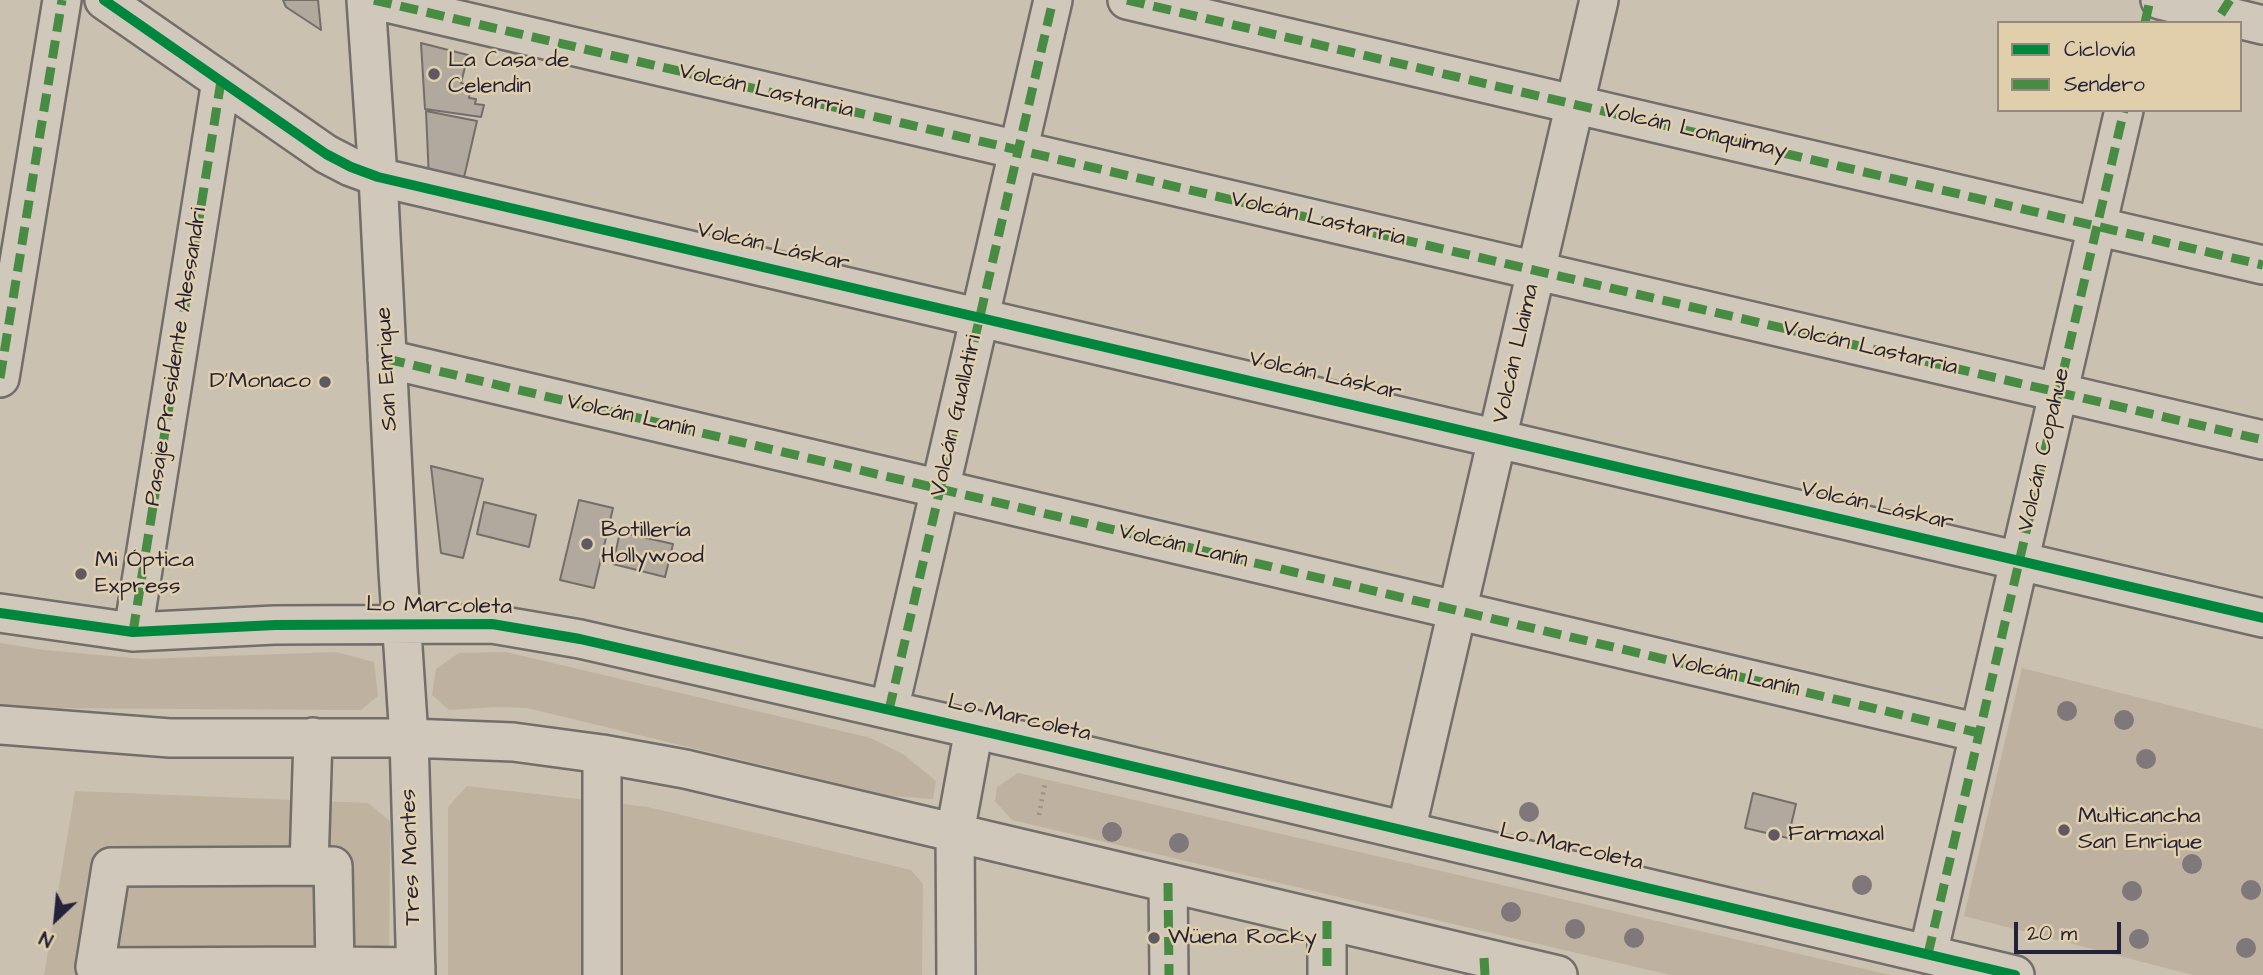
<!DOCTYPE html>
<meta charset="utf-8">
<style>
body{margin:0}
#map{position:relative;width:2263px;height:975px;overflow:hidden;background:#cbc1b0;font-family:"Architects Daughter",sans-serif}
canvas{display:block}
.legend{position:absolute;left:1997px;top:21px;width:245px;height:91px;box-sizing:border-box;background:#e1cfac;border:2px solid #958a7f;margin:0;padding:9px 12px;list-style:none;font-size:21px;color:#22223b}
.legend li{display:flex;align-items:center;gap:14px;height:35px}
.legend b{width:35px;border:2px solid #958a7f}
.north{position:absolute;left:21px;top:884px;width:70px;height:70px;-webkit-text-stroke:5px #e1cfac;paint-order:stroke;rotate:206deg;font-size:19px;font-weight:700;line-height:28px;text-align:center;color:#22223b}
.north::after{content:'';display:block;margin:auto;width:24px;height:32px;background:#22223b;clip-path:polygon(50% 0,100% 100%,50% 72%,0 100%)}
.scale{position:absolute;left:2014px;top:922px;width:107px;height:32px;box-sizing:border-box;border:4px solid #22223b;border-top:0;padding-left:9px;font-size:21px;line-height:24px;white-space:nowrap;color:#22223b;-webkit-text-stroke:5px #e1cfac;paint-order:stroke}
</style>
<div id="map">
<canvas width="2263" height="975"></canvas>
<ul class="legend">
<li><b style="height:9px;background:#00873e"></b>Ciclovía</li>
<li><b style="height:9px;background:#488c43"></b>Sendero</li>
</ul>
<div class="north">N</div>
<div class="scale">20 m</div>
</div>
<script>
const c = document.querySelector('canvas').getContext('2d');
c.lineJoin = 'round';
function paint(path, color) { c.fillStyle = color; c.fill(path, 'evenodd'); }
const shape = rows => new Path2D(rows.map(r => 'M' + r).join(''));
function strokePath(path, color, width, dash) { c.strokeStyle = color; c.lineWidth = width; c.lineCap = dash ? 'butt' : 'round'; c.setLineDash(dash || []); c.stroke(path); }
function write(font, color, halo, rows, align = 'center') {
  c.font = font + ' "Architects Daughter",sans-serif'; c.lineWidth = 5; c.setLineDash([]); c.textBaseline = 'middle'; c.strokeStyle = halo; c.fillStyle = color; for (const [text, x, y, turn = 0] of rows) {
    c.save(); c.translate(x, y); c.rotate((+turn || 0) * Math.PI / 180); c.textAlign = isNaN(turn) ? turn : align; if (halo) c.strokeText(text, 0, 0); c.fillText(text, 0, 0); c.restore();
  }
}
const built = shape([
 [467,786,648,807,911,870,923,884,922,975,448,975,448,807],
 [75,791,368,803,390,821,389,975,44,975]
]);
const green = shape([
 [0,643,44,650,143,659,336,652,374,662,378,696,361,710,27,708,0,704],
 [506,652,871,738,903,754,936,781,933,799,891,796,527,708,496,707,449,710,432,695,436,669,459,653],
 [2022,668,2263,729,2263,975,2193,975,1964,916],
 [1018,773,1890,975,1670,975,1012,820,995,801,997,787]
]);
const building = shape([
 [283,0,318,0,321,30,286,7,283,0],
 [421,43,468,55,461,83,471,86,469,98,476,99,475,104,484,105,481,117,425,109,421,43],
 [426,111,477,121,462,186,429,180,426,111],
 [431,466,483,479,463,558,441,553,431,466],
 [579,500,613,508,594,588,560,580,579,500],
 [484,502,536,515,529,547,477,534,484,502],
 [620,532,673,544,665,577,613,564,620,532],
 [1753,793,1796,804,1788,838,1745,828,1753,793]
]);
const path = shape([
 [1039,815,1045,783]
]);
const minor = shape([
 [104,0,326,154,351,167,378,177,2263,618],
 [366,0,378,177,398,571,409,738,416,975],
 [374,0,2263,440],
 [1127,0,2263,265],
 [2160,0,2263,25],
 [387,359,1979,733],
 [0,378,62,0],
 [0,613,133,632,275,625,492,624,580,639,1051,747,2015,975],
 [133,632,221,81],
 [889,710,1053,0],
 [0,725,170,738,409,738,513,742,602,754,685,769,1558,975],
 [602,754,602,975],
 [1406,831,1599,0],
 [309,866,313,737],
 [1168,883,1169,975],
 [1327,921,1327,975],
 [1928,954,2124,110],
 [335,975,335,966,333,866,111,867,95,967,335,966,416,967],
 [956,975,955,833,974,729]
]);
const quiet = shape([
 [374,0,2263,440],
 [1127,0,2263,265],
 [2221,14,2230,0],
 [2145,23,2150,0],
 [387,359,1979,733],
 [0,378,62,0],
 [133,632,221,81],
 [889,710,1053,0],
 [1168,883,1169,975],
 [1327,921,1327,975],
 [1928,954,2124,110],
 [1484,958,1485,975]
]);
const cycleway = shape([
 [104,0,326,154,351,167,378,177,2263,618],
 [0,613,133,632,275,625,492,624,580,639,1051,747,2015,975]
]);
const trees = [
 [2067,711],
 [2124,720],
 [2146,759],
 [1529,812],
 [1112,832],
 [1179,843],
 [2192,864],
 [1862,885],
 [2251,890],
 [2132,891],
 [1511,912],
 [1575,929],
 [1634,938],
 [2139,939],
 [2246,948]
];
const markers = [
 [434,74,7,"#5d5a64"],
 [325,382,7,"#5d5a64"],
 [587,544,7,"#5d5a64"],
 [81,574,7,"#5d5a64"],
 [2064,830,7,"#5d5a64"],
 [1774,835,7,"#5d5a64"],
 [1154,938,7,"#5d5a64"]
];
const poiNames = [
 ["La Casa de",448,61],
 ["Celendin",448,87],
 ["D'Monaco",311,382,"right"],
 ["Botillería",601,531],
 ["Hollywood",601,557],
 ["Mi Óptica",95,561],
 ["Express",95,587],
 ["Multicancha",2078,817],
 ["San Enrique",2078,843],
 ["Farmaxal",1788,835],
 ["Wüena Rocky",1168,938]
];
const streetNames = [
 ["Volcán Lastarria",766,92,13],
 ["Volcán Lonquimay",1695,132,13],
 ["Volcán Lastarria",1318,220,13],
 ["Volcán Láskar",773,248,13],
 ["Volcán Lastarria",1870,349,13],
 ["Volcán Llaima",1517,354,-77],
 ["Pasaje Presidente Alessandri",177,357,-81],
 ["San Enrique",388,369,-93],
 ["Volcán Láskar",1325,377,13],
 ["Volcán Guallatiri",957,416,-77],
 ["Volcán Lanín",631,417,13],
 ["Volcán Copahue",2045,450,-77],
 ["Volcán Láskar",1877,507,13],
 ["Volcán Lanín",1183,547,13],
 ["Lo Marcoleta",439,607,1],
 ["Volcán Lanín",1735,676,13],
 ["Lo Marcoleta",1019,719,13],
 ["Lo Marcoleta",1571,848,13],
 ["Tres Montes",412,857,-92]
];
paint(built, '#bfb29f');
paint(green, '#beb19f');
paint(building, '#b1a99e');
strokePath(building, '#726e6b', 2);
strokePath(minor, '#726e6b', 42);
strokePath(path, '#97928c', 4.5, [2, 5]);
strokePath(minor, '#cfc8bb', 37);
strokePath(quiet, '#488c43', 9, [18, 9]);
strokePath(cycleway, '#00873e', 10);
c.fillStyle = '#7f787a';
for (const [x, y] of trees) { c.beginPath(); c.arc(x, y, 10, 0, 2 * Math.PI); c.fill(); }
for (const [x, y, r, color] of markers) { const dot = new Path2D(); dot.arc(x, y, r, 0, 2 * Math.PI); c.fillStyle = color; c.fill(dot); strokePath(dot, '#e1cfac', 2.5); }
write('23px', '#22223b', '#e1cfac', poiNames, 'left');
write('23px', '#22223b', '#e1cfac', streetNames);
</script>
